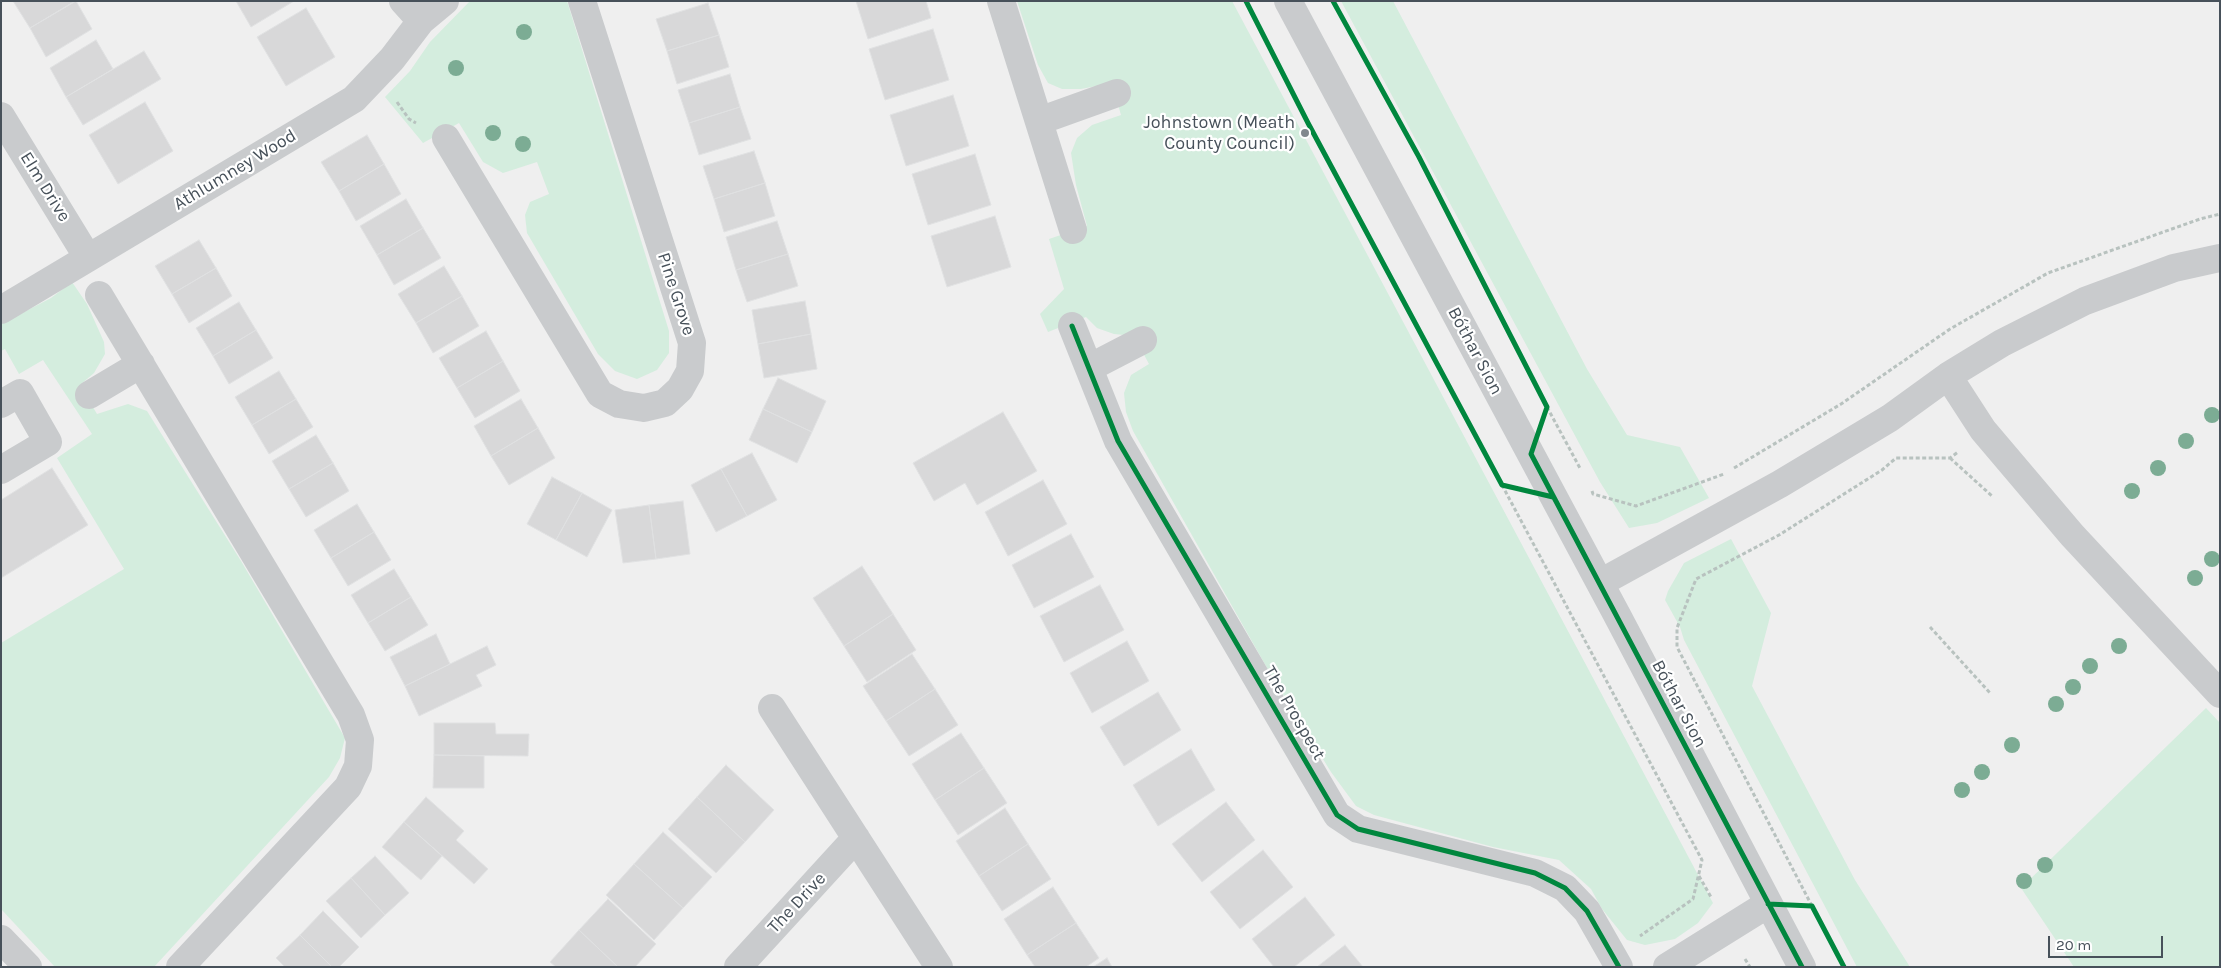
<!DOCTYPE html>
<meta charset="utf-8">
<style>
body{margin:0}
#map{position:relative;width:2221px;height:968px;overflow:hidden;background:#efefef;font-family:Karla,sans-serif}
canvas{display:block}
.frame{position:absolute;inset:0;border:2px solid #47515a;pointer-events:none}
.scale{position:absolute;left:2048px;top:936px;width:115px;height:22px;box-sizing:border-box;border:2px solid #47515a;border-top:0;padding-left:6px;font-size:15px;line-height:18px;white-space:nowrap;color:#47515a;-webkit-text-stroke:4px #fff;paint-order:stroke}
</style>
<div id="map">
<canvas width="2221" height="968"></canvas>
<div class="frame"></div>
<div class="scale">20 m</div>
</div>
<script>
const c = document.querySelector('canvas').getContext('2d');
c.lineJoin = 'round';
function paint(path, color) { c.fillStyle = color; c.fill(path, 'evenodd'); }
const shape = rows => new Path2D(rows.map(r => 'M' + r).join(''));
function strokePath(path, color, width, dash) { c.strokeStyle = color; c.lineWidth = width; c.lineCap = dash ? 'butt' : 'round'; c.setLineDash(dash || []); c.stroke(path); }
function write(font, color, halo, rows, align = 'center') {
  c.font = font + ' Karla,sans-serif'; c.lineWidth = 4.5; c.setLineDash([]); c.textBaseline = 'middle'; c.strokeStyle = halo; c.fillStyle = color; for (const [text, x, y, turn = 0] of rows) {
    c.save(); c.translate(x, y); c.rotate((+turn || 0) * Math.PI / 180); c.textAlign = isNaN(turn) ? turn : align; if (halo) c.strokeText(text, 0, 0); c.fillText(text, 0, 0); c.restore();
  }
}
const green = shape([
 [470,1,567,1,669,331,669,353,657,370,637,379,615,371,598,354,527,233,525,215,530,202,549,194,537,162,503,173,483,162,459,123,423,143,385,97,410,71,430,42],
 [1017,1,1232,1,1713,903,1698,923,1675,939,1645,945,1627,940,1602,909,1591,889,1559,860,1493,847,1374,815,1356,806,1331,772,1271,675,1133,431,1126,412,1124,393,1131,375,1149,364,1134,336,1114,334,1097,328,1086,317,1048,332,1040,314,1064,289,1049,239,1087,226,1076,185,1071,153,1077,138,1092,125,1121,115,1112,83,1081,89,1062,89,1048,83,1038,65],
 [1341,1,1393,1,1587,369,1627,435,1680,447,1709,498,1657,523,1629,528,1600,482],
 [72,282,87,304,104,342,105,354,94,373,80,385,97,414,128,404,147,411,241,561,345,738,340,758,329,777,154,967,55,967,1,909,1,643,124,569,57,458,92,434,43,360,19,374,5,349,1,351,1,324,51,298],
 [1731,539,1771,613,1752,686,1855,880,1910,967,1857,967,1684,640,1680,627,1665,600,1668,591,1684,563],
 [2206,708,2220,723,2220,967,2074,967,2021,888]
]);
const building = shape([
 [13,1,75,1,30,28,13,1],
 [76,1,92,29,46,57,30,28,76,1],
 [236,1,294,1,251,27,236,1],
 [856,1,926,1,931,18,868,39,856,1],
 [708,3,719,35,667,51,656,19,708,3],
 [306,8,335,57,286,86,257,37,306,8],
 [933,29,949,80,885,100,869,49,933,29],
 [719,35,729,67,677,84,667,51,719,35],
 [96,40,113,69,66,97,50,68,96,40],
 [144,51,161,79,83,125,66,97,144,51],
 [730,74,740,107,689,123,678,90,730,74],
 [953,95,969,146,906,166,890,115,953,95],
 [145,102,173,151,118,184,89,135,145,102],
 [740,107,751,139,699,155,689,123,740,107],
 [367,135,384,164,339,191,321,162,367,135],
 [754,151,765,183,714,199,703,166,754,151],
 [975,154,991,205,928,225,912,174,975,154],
 [384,164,401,194,356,221,339,191,384,164],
 [765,183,775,216,724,232,714,199,765,183],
 [406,199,423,228,377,255,360,226,406,199],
 [995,216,1011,267,947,287,931,236,995,216],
 [777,221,788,254,736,270,726,237,777,221],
 [423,228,441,258,394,285,377,255,423,228],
 [199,240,216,268,172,294,155,266,199,240],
 [788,254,798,286,747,302,736,270,788,254],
 [444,266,462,296,416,323,398,294,444,266],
 [216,268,232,296,189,323,172,294,216,268],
 [462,296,479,326,433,353,416,323,462,296],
 [805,301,811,334,758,344,752,310,805,301],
 [239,302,256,330,213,356,196,328,239,302],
 [256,330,273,358,229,384,213,356,256,330],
 [486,331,503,361,457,388,439,358,486,331],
 [811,334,817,369,764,378,758,344,811,334],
 [503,361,520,391,475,418,457,388,503,361],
 [279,371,296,399,252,425,235,397,279,371],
 [778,378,826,401,812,432,763,409,778,378],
 [296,399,313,427,269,454,252,425,296,399],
 [521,399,538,428,491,456,474,426,521,399],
 [763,409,812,432,797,463,749,440,763,409],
 [1003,412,1037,471,977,505,965,483,934,501,913,463,1003,412],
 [538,428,555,458,509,485,491,456,538,428],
 [316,435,333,463,289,489,272,461,316,435],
 [752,453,777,500,747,516,721,469,752,453],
 [333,463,349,491,306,517,289,489,333,463],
 [52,468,88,525,1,578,1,500,52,468],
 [721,469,747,516,716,532,691,485,721,469],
 [552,477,582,493,556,540,527,524,552,477],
 [1043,480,1067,524,1008,556,985,512,1043,480],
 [582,493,612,510,587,557,556,540,582,493],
 [683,501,690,554,656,559,649,505,683,501],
 [357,504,374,532,331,558,314,530,357,504],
 [649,505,656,559,623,563,615,510,649,505],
 [374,532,391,560,348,586,331,558,374,532],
 [1071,534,1094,577,1034,608,1012,565,1071,534],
 [862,566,893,614,844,646,813,598,862,566],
 [394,569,411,597,368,623,351,595,394,569],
 [1100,585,1124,630,1064,662,1040,616,1100,585],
 [411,597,428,625,385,651,368,623,411,597],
 [893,614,916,650,867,682,844,646,893,614],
 [436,634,450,664,405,686,390,657,436,634],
 [1127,641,1149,681,1092,713,1070,673,1127,641],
 [487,646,496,665,476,675,482,686,419,716,405,686,487,646],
 [912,654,935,689,886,721,863,686,912,654],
 [935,689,958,725,909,756,886,721,935,689],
 [1158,692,1181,730,1124,766,1100,727,1158,692],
 [434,723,495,723,496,734,529,734,528,756,434,755,434,723],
 [961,733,984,768,935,800,912,764,961,733],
 [1191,749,1215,790,1158,826,1133,785,1191,749],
 [434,755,484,756,484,788,433,788,434,755],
 [726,765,774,810,745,842,697,797,726,765],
 [984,768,1007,803,958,835,935,800,984,768],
 [426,797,464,831,456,840,488,869,474,884,404,822,426,797],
 [697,797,745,842,716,873,668,829,697,797],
 [1226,802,1255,840,1202,882,1172,844,1226,802],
 [1005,808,1028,844,979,876,956,841,1005,808],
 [404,822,442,856,421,880,382,847,404,822],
 [663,832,712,877,683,908,634,864,663,832],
 [1028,844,1051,879,1002,911,979,876,1028,844],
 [1263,850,1293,887,1240,929,1210,892,1263,850],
 [375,856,409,893,385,915,351,878,375,856],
 [634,864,683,908,654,940,606,895,634,864],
 [351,878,385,915,361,938,326,901,351,878],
 [1053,887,1076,923,1027,955,1004,919,1053,887],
 [1305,897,1335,935,1294,967,1274,967,1252,939,1305,897],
 [608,899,656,944,635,967,618,967,579,930,608,899],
 [323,911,359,947,339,967,332,967,300,935,323,911],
 [1076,923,1099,958,1086,967,1035,967,1027,955,1076,923],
 [579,930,618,967,556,967,550,962,579,930],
 [300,935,332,967,285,967,276,958,300,935],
 [1345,945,1363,967,1317,967,1345,945],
 [1107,958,1112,967,1093,967,1107,958]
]);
const path = shape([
 [397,102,409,119,416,123],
 [1547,407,1581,470],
 [1950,458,1992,496],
 [1734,468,1841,404,1950,329,2048,273,2200,219,2220,214],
 [1502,485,1702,860,1693,899,1640,936],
 [1592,491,1593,494,1636,506,1724,474],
 [1930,627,1991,694],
 [1699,876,1711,897],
 [1812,906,1677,647,1677,628,1696,579,1779,535,1882,470,1896,458,1950,458,1958,452],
 [1745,959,1750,967]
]);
const minor = shape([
 [403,1,421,21],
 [1001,1,1073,230],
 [1288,1,1617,615,1802,967],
 [1,116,88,258],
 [1039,121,1117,93],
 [446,138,600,394,619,404,644,408,665,403,680,389,690,371,692,343,582,1],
 [99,295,351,715,360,740,358,766,348,787,180,967],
 [1,310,354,99,392,59,421,21,445,1],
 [1072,326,1118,441,1337,815,1358,829,1535,873,1565,888,1587,911,1619,967],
 [1089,368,1143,340],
 [1948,376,1983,430,2072,535,2220,694],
 [89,395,141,364],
 [1,404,20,393,48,442,1,470],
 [1600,583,1780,484,1890,418,1948,376,2002,343,2085,301,2174,268,2220,258],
 [772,708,939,967],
 [1,939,28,967],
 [738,967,856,838],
 [1667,967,1768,904]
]);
const cycleway = shape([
 [1246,1,1308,123,1502,485,1553,497],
 [1333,1,1419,157,1547,407,1531,454,1802,967],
 [1072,326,1118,441,1337,815,1358,829,1535,873,1565,888,1587,911,1619,967],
 [1768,904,1812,906,1844,967]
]);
const trees = [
 [524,32],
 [456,68],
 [493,133],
 [523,144],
 [2212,415],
 [2186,441],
 [2158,468],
 [2132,491],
 [2212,559],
 [2195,578],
 [2119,646],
 [2090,666],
 [2073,687],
 [2056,704],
 [2012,745],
 [1982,772],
 [1962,790],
 [2045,865],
 [2024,881]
];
const markers = [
 [1305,133,5,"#82888e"]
];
const poiNames = [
 ["Johnstown (Meath",1295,123],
 ["County Council)",1295,144]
];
const streetNames = [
 ["Athlumney Wood",235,170,-31],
 ["Elm Drive",45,187,58],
 ["Pine Grove",676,294,72],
 ["Bóthar Sion",1475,351,62],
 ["Bóthar Sion",1679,704,62],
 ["The Prospect",1294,713,60],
 ["The Drive",797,903,-47]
];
paint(green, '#d4edde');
paint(building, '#d8d8d9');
strokePath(building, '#e0e1e2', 1);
strokePath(path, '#b8c2bf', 3, [4, 2.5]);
strokePath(minor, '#c9cbcd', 28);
strokePath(cycleway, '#00873e', 5);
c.fillStyle = '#7cac94';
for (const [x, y] of trees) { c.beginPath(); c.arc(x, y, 8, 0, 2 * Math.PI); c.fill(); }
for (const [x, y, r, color] of markers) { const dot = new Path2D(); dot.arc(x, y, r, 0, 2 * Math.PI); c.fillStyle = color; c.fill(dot); strokePath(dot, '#fff', 2); }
write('18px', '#47515a', '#fff', poiNames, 'right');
write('18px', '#47515a', '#fff', streetNames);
</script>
